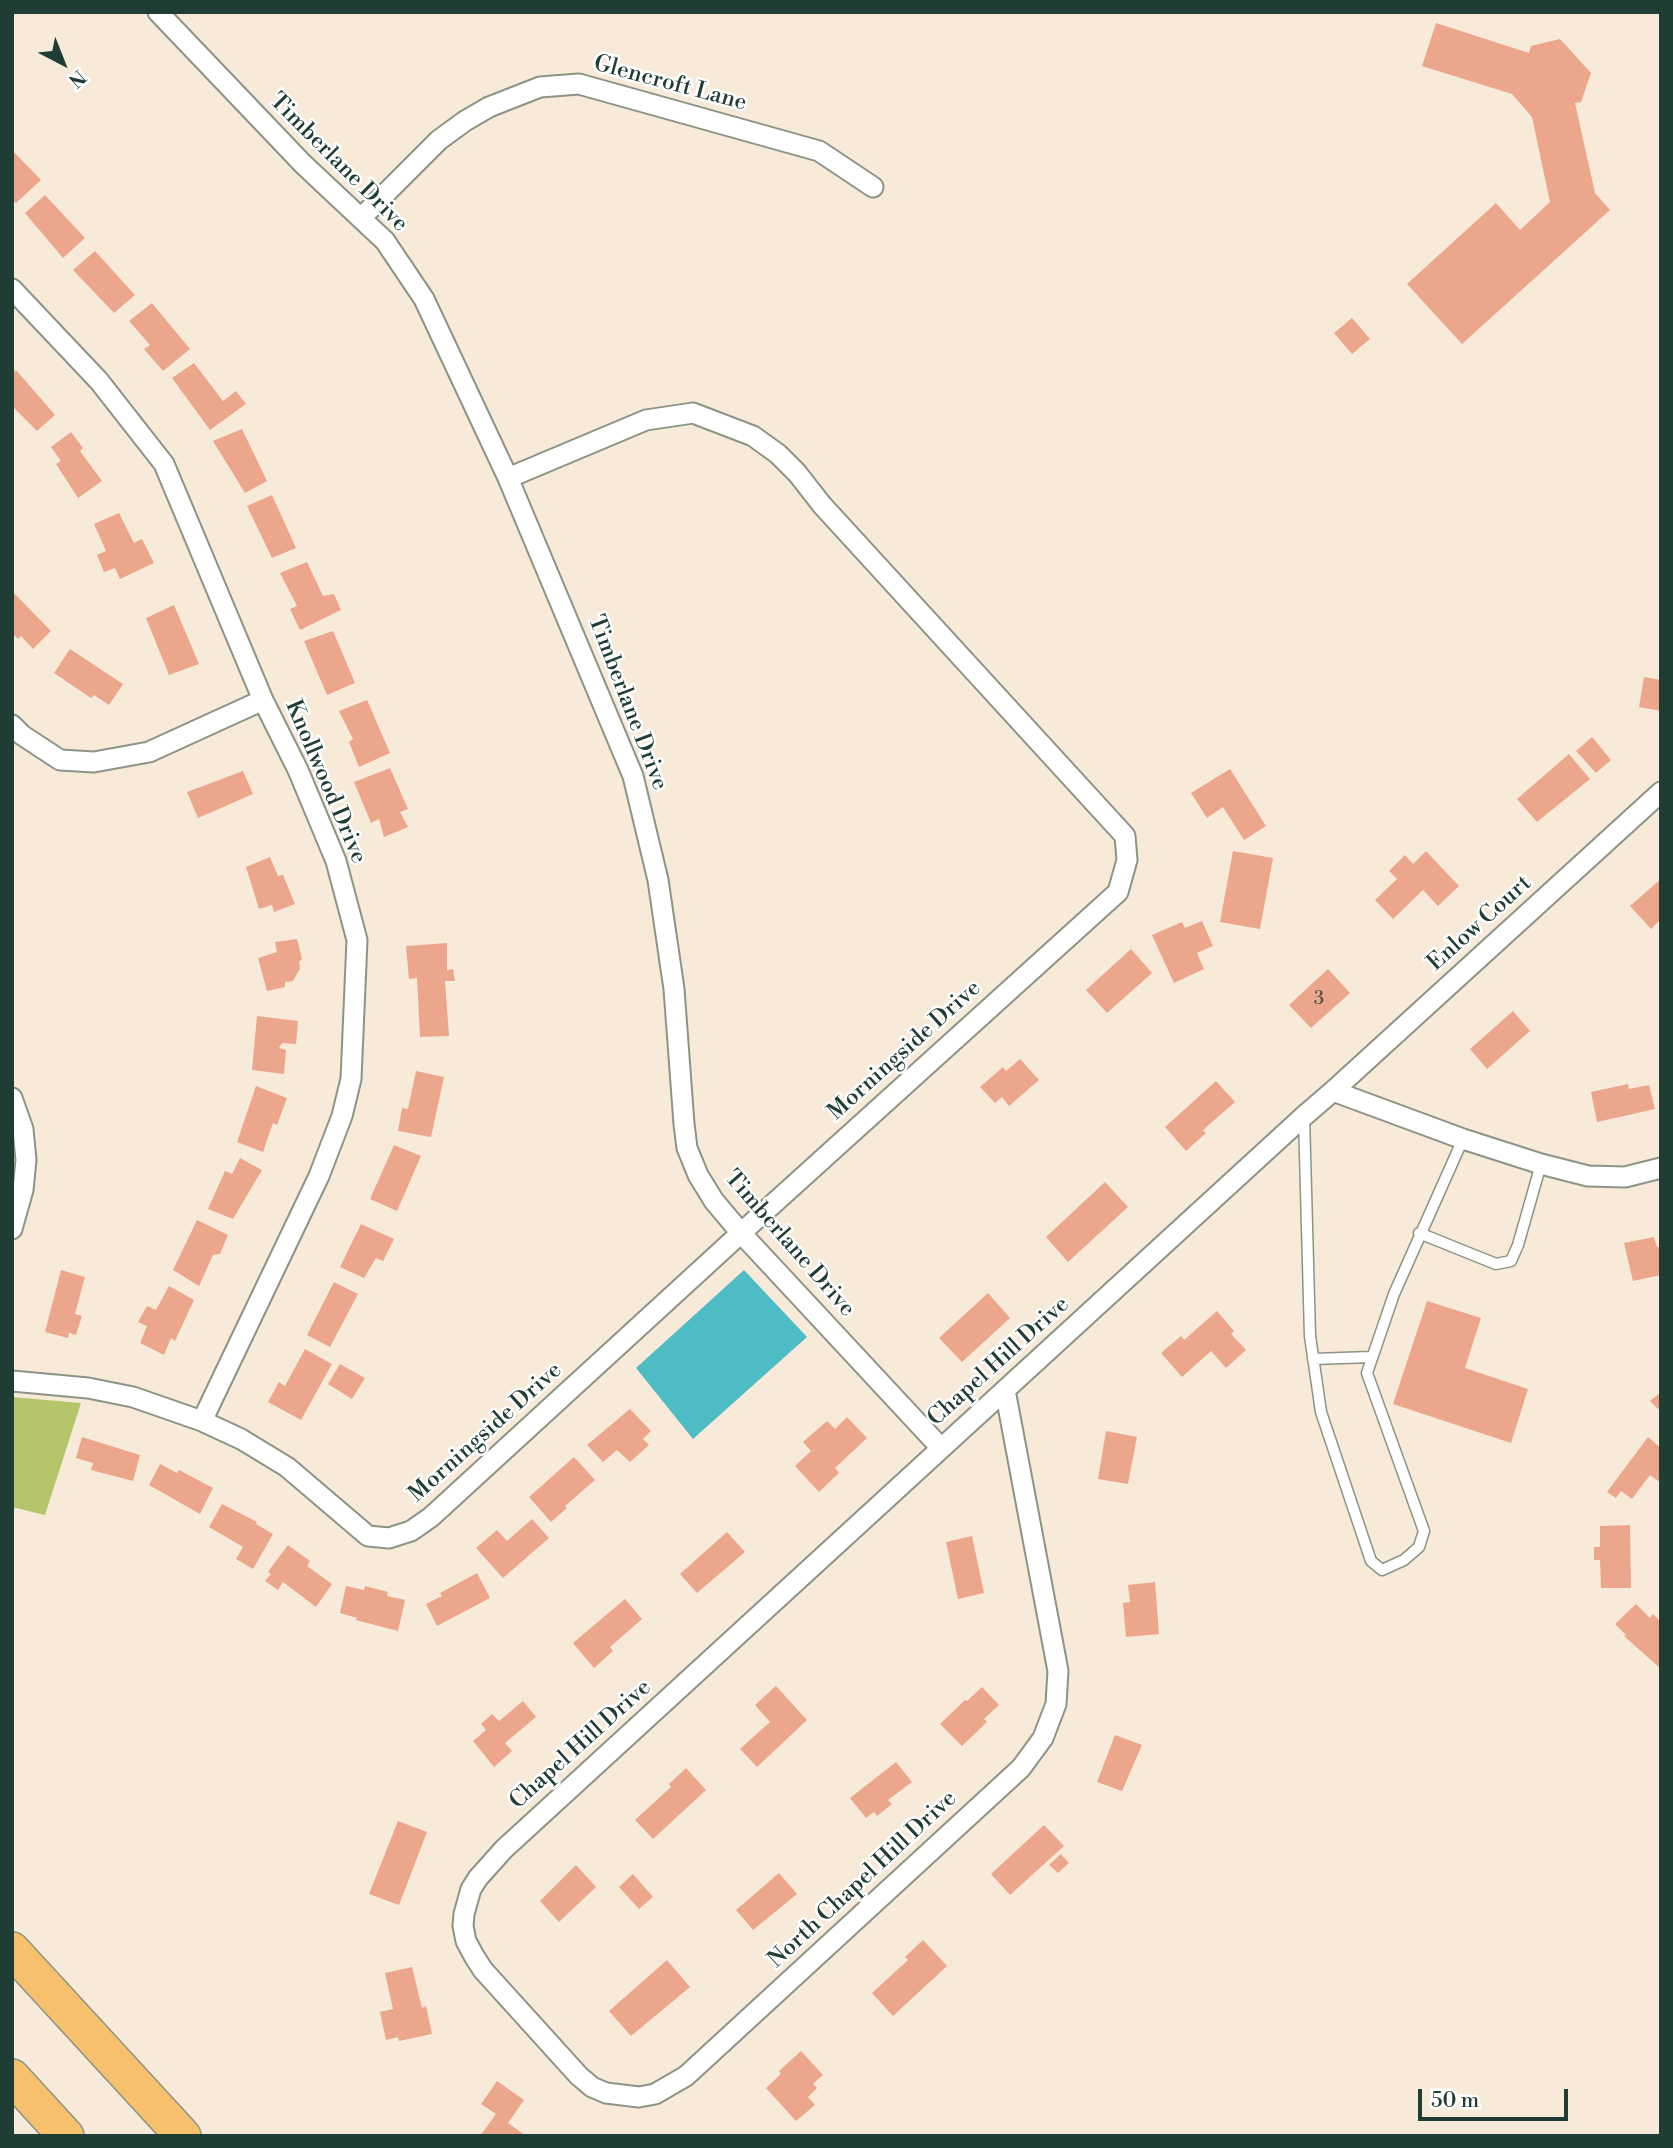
<!DOCTYPE html>
<style>
body{margin:0}
#map{position:relative;width:1673px;height:2148px;overflow:hidden;background:#f8ead9;font-family:"Libre Bodoni",serif}
canvas{display:block}
.frame{position:absolute;inset:0;border:14px solid #1f3d34;pointer-events:none}
.north{position:absolute;left:28px;top:28px;width:70px;height:70px;-webkit-text-stroke:5px #fff;paint-order:stroke;rotate:138deg;font-size:19px;font-weight:700;line-height:28px;text-align:center;color:#1f3d34}
.north::after{content:'';display:block;margin:auto;width:24px;height:32px;background:#1f3d34;clip-path:polygon(50% 0,100% 100%,50% 72%,0 100%)}
.scale{position:absolute;left:1418px;top:2089px;width:150px;height:32px;box-sizing:border-box;border:4px solid #1f3d34;border-top:0;padding-left:9px;font-size:21px;line-height:24px;white-space:nowrap;color:#1f3d34;-webkit-text-stroke:5px #fff;paint-order:stroke}
</style>
<div id="map">
<canvas width="1673" height="2148"></canvas>
<div class="frame"></div>
<div class="north">N</div>
<div class="scale">50 m</div>
</div>
<script>
const c = document.querySelector('canvas').getContext('2d');
c.lineJoin = 'round';
function paint(path, color) { c.fillStyle = color; c.fill(path, 'evenodd'); }
const shape = rows => new Path2D(rows.map(r => 'M' + r).join(''));
function strokePath(path, color, width, dash) { c.strokeStyle = color; c.lineWidth = width; c.lineCap = dash ? 'butt' : 'round'; c.setLineDash(dash || []); c.stroke(path); }
function write(font, color, halo, rows, align = 'center') {
  c.font = font + ' "Libre Bodoni",serif'; c.lineWidth = 5; c.setLineDash([]); c.textBaseline = 'middle'; c.strokeStyle = halo; c.fillStyle = color; for (const [text, x, y, turn = 0] of rows) {
    c.save(); c.translate(x, y); c.rotate((+turn || 0) * Math.PI / 180); c.textAlign = isNaN(turn) ? turn : align; if (halo) c.strokeText(text, 0, 0); c.fillText(text, 0, 0); c.restore();
  }
}
const green = shape([
 [12,1397,81,1403,45,1515,12,1507]
]);
const water = shape([
 [744,1270,807,1337,693,1439,636,1368]
]);
const building = shape([
 [1436,23,1529,53,1531,46,1560,39,1591,73,1581,102,1575,103,1595,193,1610,210,1462,344,1407,284,1496,203,1520,230,1550,202,1532,117,1512,94,1422,66],
 [12,150,41,180,16,203,12,200],
 [45,195,85,238,63,258,25,213],
 [95,251,135,295,114,313,73,270],
 [152,303,190,349,163,371,144,349,150,345,129,321],
 [1352,318,1370,339,1352,354,1334,333],
 [194,363,223,401,236,391,246,404,210,430,172,378],
 [16,370,55,415,37,431,12,406,12,374],
 [242,429,267,481,245,493,213,441],
 [71,432,83,448,80,451,102,481,78,498,56,464,61,461,51,447],
 [272,495,296,548,272,558,247,506],
 [119,513,134,543,142,539,154,563,120,579,115,568,104,572,97,555,106,551,94,524],
 [307,562,323,596,334,594,341,610,300,630,290,609,297,606,280,573],
 [12,591,51,631,33,649,21,636,18,639,12,633],
 [174,605,199,664,169,675,146,618],
 [333,631,355,683,327,695,304,641],
 [70,649,123,684,109,705,94,695,91,698,54,673],
 [1644,677,1661,680,1661,711,1639,707],
 [367,700,390,753,359,767,349,742,353,739,339,711],
 [1592,737,1611,760,1596,773,1576,751],
 [1569,754,1590,779,1537,822,1517,799],
 [390,768,408,809,400,812,408,827,384,837,379,819,371,823,354,782],
 [1230,769,1266,826,1244,840,1223,807,1207,818,1191,793],
 [243,771,253,794,198,818,187,792],
 [1233,851,1273,858,1260,929,1220,922],
 [1426,851,1459,886,1438,906,1423,890,1393,919,1375,900,1397,879,1389,871,1405,855,1413,864],
 [270,857,278,876,283,875,295,904,274,912,272,905,259,909,246,867],
 [1661,879,1661,919,1651,929,1630,906],
 [1202,921,1213,946,1197,953,1204,969,1174,983,1152,935,1182,922,1185,928],
 [297,939,302,959,299,962,300,969,293,981,285,982,285,987,267,991,258,958,277,952,275,942],
 [447,943,447,970,453,969,455,981,445,981,449,1036,420,1037,417,978,409,979,406,946],
 [1131,949,1152,973,1107,1013,1086,990],
 [1328,969,1350,993,1311,1028,1289,1005],
 [1513,1011,1530,1031,1487,1069,1470,1049],
 [257,1016,298,1021,296,1044,282,1043,279,1048,286,1050,284,1074,252,1070],
 [1020,1059,1039,1080,1009,1106,1002,1097,995,1103,980,1087,1003,1067,1006,1071],
 [416,1071,444,1077,431,1137,398,1131,402,1108,408,1109],
 [1216,1081,1235,1102,1203,1130,1206,1133,1186,1151,1165,1127],
 [1628,1084,1629,1089,1649,1085,1655,1109,1597,1122,1591,1092],
 [256,1086,287,1098,277,1125,273,1123,263,1152,237,1142],
 [394,1145,421,1156,397,1211,370,1199],
 [240,1158,262,1170,233,1219,208,1209,225,1171,232,1174],
 [1105,1182,1128,1207,1068,1262,1046,1237],
 [197,1220,228,1235,220,1254,213,1255,199,1286,173,1270],
 [361,1224,394,1239,383,1261,376,1258,364,1278,340,1267],
 [1654,1237,1657,1247,1661,1246,1661,1275,1633,1281,1624,1243],
 [61,1270,85,1277,75,1314,82,1316,76,1335,69,1333,68,1338,45,1332],
 [334,1282,358,1294,330,1347,307,1335],
 [169,1286,194,1300,175,1341,171,1338,164,1355,140,1343,147,1326,138,1322,147,1306,156,1310],
 [988,1293,1010,1318,962,1362,939,1338],
 [1427,1301,1481,1318,1465,1368,1528,1389,1511,1443,1393,1404],
 [1217,1311,1234,1331,1231,1334,1246,1350,1226,1368,1211,1351,1182,1377,1161,1353,1181,1336,1184,1340],
 [305,1349,332,1364,301,1420,268,1402,279,1382,285,1386],
 [340,1364,365,1378,352,1399,328,1384],
 [1660,1393,1661,1407,1658,1409,1650,1401],
 [630,1409,651,1431,643,1439,649,1445,630,1462,617,1450,603,1462,587,1445],
 [847,1417,867,1438,835,1468,839,1473,819,1492,795,1466,811,1451,803,1442,827,1421,835,1429],
 [1106,1431,1137,1437,1128,1484,1098,1479],
 [82,1437,140,1455,133,1481,91,1470,93,1463,76,1458],
 [1648,1437,1661,1448,1661,1483,1650,1475,1632,1499,1621,1491,1616,1498,1607,1492],
 [574,1457,595,1480,565,1506,567,1508,551,1522,529,1497],
 [160,1464,177,1473,179,1470,213,1488,200,1514,149,1485],
 [222,1504,257,1522,256,1524,273,1534,253,1569,236,1559,243,1547,209,1527],
 [532,1519,549,1538,503,1578,476,1548,497,1530,507,1541],
 [1630,1525,1631,1588,1601,1588,1600,1560,1594,1560,1594,1547,1600,1547,1600,1526],
 [727,1532,745,1552,697,1593,680,1574],
 [972,1536,984,1593,958,1599,946,1542],
 [288,1545,310,1561,307,1566,332,1584,316,1607,283,1582,278,1590,265,1581,271,1574,268,1572,270,1569],
 [477,1573,490,1598,437,1626,426,1604,442,1596,440,1593],
 [1155,1582,1159,1634,1126,1637,1123,1603,1130,1602,1128,1585],
 [346,1586,364,1590,365,1586,388,1592,387,1596,405,1600,398,1631,356,1620,357,1618,340,1613],
 [625,1599,642,1619,610,1647,613,1651,594,1668,573,1643],
 [1636,1604,1650,1618,1653,1614,1661,1622,1661,1669,1624,1636,1626,1635,1615,1624],
 [776,1686,807,1720,757,1767,740,1749,770,1722,755,1705],
 [982,1687,999,1705,984,1719,987,1722,962,1746,940,1724,965,1700,967,1701],
 [523,1701,536,1717,505,1743,512,1751,494,1767,473,1741,486,1730,481,1724,492,1714,499,1721],
 [1115,1735,1142,1745,1122,1791,1097,1782],
 [896,1762,912,1782,888,1800,892,1804,877,1816,874,1812,866,1818,850,1798],
 [686,1768,706,1790,653,1839,635,1820,671,1787,669,1784],
 [398,1821,427,1832,399,1905,369,1894],
 [1044,1825,1064,1846,1010,1895,991,1874],
 [1061,1854,1069,1863,1058,1873,1049,1865],
 [576,1865,596,1887,559,1922,540,1901],
 [779,1873,797,1894,753,1930,736,1910],
 [633,1874,653,1897,639,1909,619,1887],
 [923,1940,947,1966,893,2016,872,1993,908,1960,905,1957],
 [667,1960,690,1987,631,2036,609,2011],
 [412,1967,422,2008,426,2006,432,2034,399,2041,398,2037,386,2040,380,2012,393,2009,385,1973],
 [801,2051,823,2075,813,2084,817,2088,808,2097,815,2105,796,2121,766,2088,781,2074,779,2071],
 [497,2081,524,2100,508,2123,526,2136,480,2136,496,2114,481,2104]
]);
const lane = shape([
 [1304,1117,1310,1336,1321,1412,1371,1561,1382,1570,1404,1560,1419,1547,1424,1531,1367,1373,1394,1294,1463,1139],
 [1419,1233,1496,1264,1511,1261,1518,1245,1541,1164],
 [1313,1359,1371,1357]
]);
const street = shape([
 [158,12,303,164,385,241,424,299,508,478,633,776,658,880,674,989,684,1124,687,1148,698,1175,714,1201,741,1233,941,1448],
 [361,218,439,140,465,121,489,107,540,87,579,84,819,151,873,187],
 [12,289,99,381,164,464,263,700,298,770,336,861,357,940,351,1079,342,1116,319,1176,202,1421],
 [12,725,22,735,60,760,94,762,149,752,263,700],
 [1333,1091,1661,792],
 [12,1098,23,1129,26,1160,23,1190,12,1229],
 [12,1381,88,1388,133,1397,202,1421,241,1439,287,1467,368,1536,389,1538,411,1531,431,1517,741,1233,1118,892,1127,860,1125,836,822,505,797,473,778,454,753,436,693,413,646,420,508,478],
 [1005,1390,1058,1671,1056,1704,1043,1738,1021,1768,686,2076,655,2094,639,2097,606,2093,592,2087,579,2076,483,1970,474,1956,466,1941,463,1926,464,1914,471,1889,478,1878,504,1849,1304,1116,1333,1091,1463,1139,1541,1164,1588,1176,1625,1177,1661,1168]
]);
const highway = shape([
 [12,1950,183,2136],
 [12,2077,66,2136]
]);
const numberNames = [
 ["3",1319,999]
];
const streetNames = [
 ["Glencroft Lane",670,84,15],
 ["Timberlane Drive",338,163,45],
 ["Timberlane Drive",627,703,69],
 ["Knollwood Drive",325,782,67],
 ["Enlow Court",1480,924,-42],
 ["Morningside Drive",905,1051,-42],
 ["Timberlane Drive",789,1244,49],
 ["Chapel Hill Drive",999,1362,-42],
 ["Morningside Drive",486,1433,-42],
 ["Chapel Hill Drive",581,1745,-42],
 ["North Chapel Hill Drive",863,1880,-43]
];
paint(green, '#b4c669');
paint(water, '#4ebcc4');
paint(building, '#eca68c');
strokePath(lane, '#8c9486', 13);
strokePath(street, '#8c9486', 23);
strokePath(highway, '#8c9486', 38);
strokePath(lane, '#fff', 10);
strokePath(street, '#fff', 19);
strokePath(highway, '#f7c06c', 35);
write('19px', '#52574a', null, numberNames);
write('23px', '#1f3d34', '#fff', streetNames);
</script>
